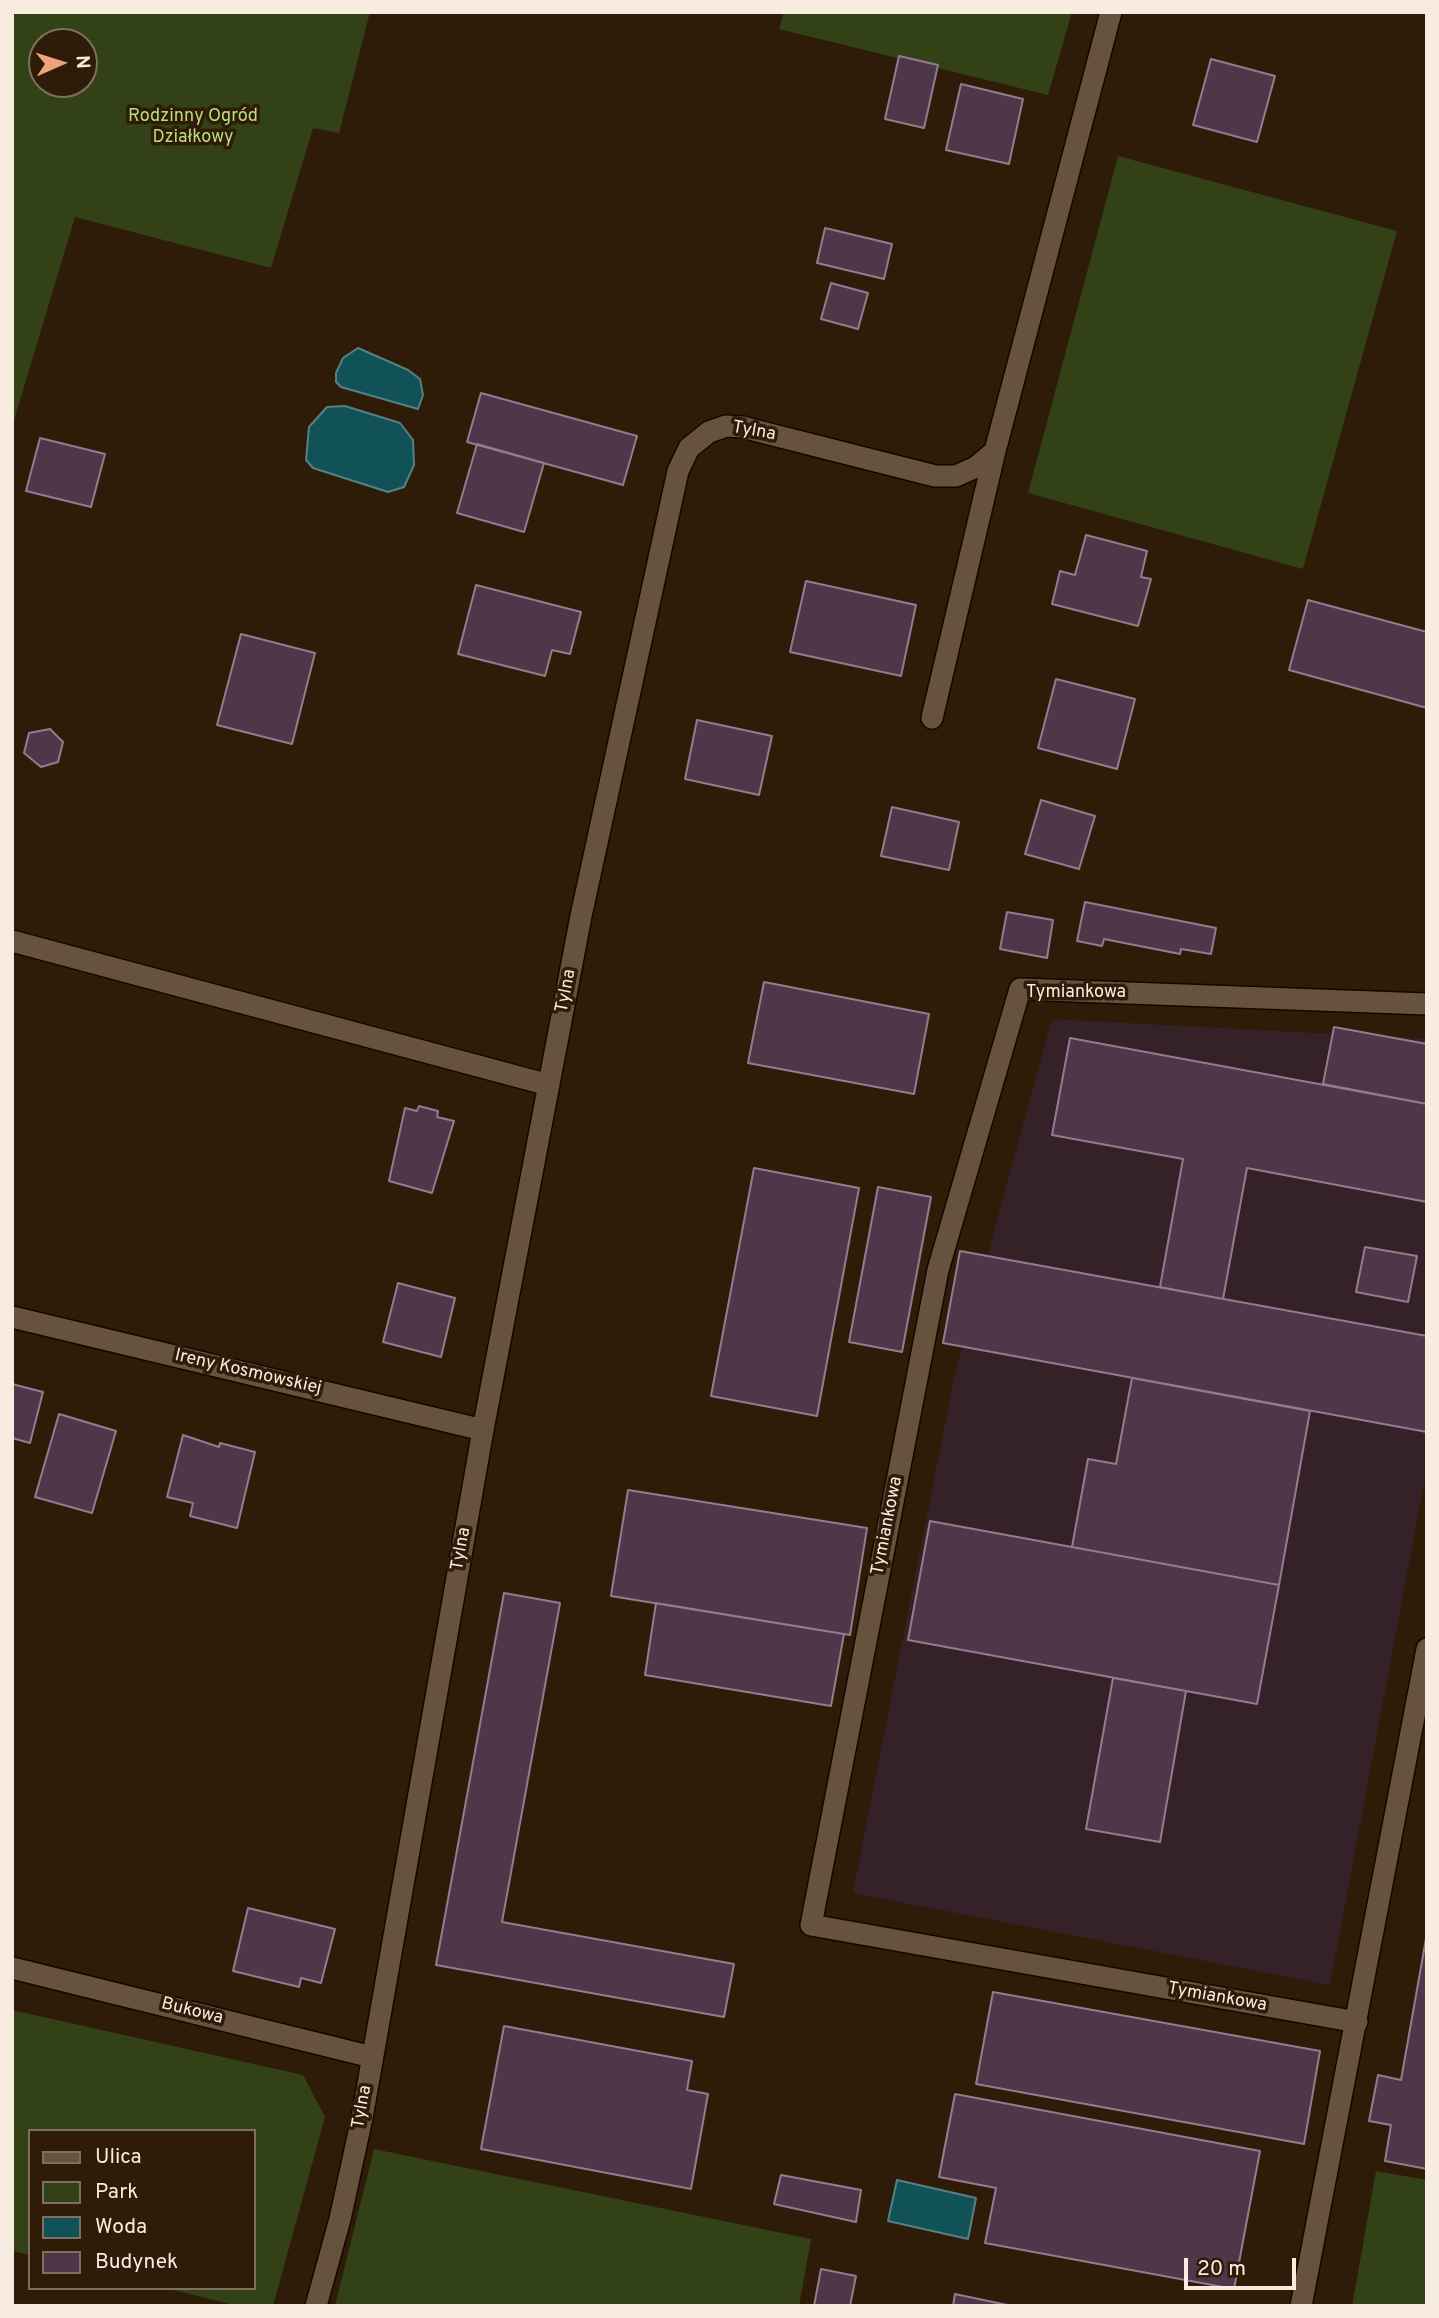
<!DOCTYPE html>
<meta charset="utf-8">
<style>
body{margin:0}
#map{position:relative;width:1439px;height:2318px;overflow:hidden;background:#2e1c09;font-family:Overpass,sans-serif}
canvas{display:block}
.frame{position:absolute;inset:0;border:14px solid #f8ece0;pointer-events:none}
.legend{position:absolute;left:28px;top:2129px;width:228px;height:161px;box-sizing:border-box;background:#2e1c09;border:2px solid #7f6f5f;margin:0;padding:9px 12px;list-style:none;font-size:21px;color:#f8ece0}
.legend li{display:flex;align-items:center;gap:14px;height:35px}
.legend b{width:35px;border:2px solid #7f6f5f}
.north{position:absolute;left:28px;top:28px;width:70px;height:70px;box-sizing:border-box;background:#2e1c09;border:2px solid #7f6f5f;border-radius:50%;rotate:87deg;font-size:19px;font-weight:700;line-height:28px;text-align:center;color:#f8ece0}
.north::after{content:'';display:block;margin:auto;width:24px;height:32px;background:#f0a27a;clip-path:polygon(50% 0,100% 100%,50% 72%,0 100%)}
.scale{position:absolute;left:1184px;top:2258px;width:112px;height:32px;box-sizing:border-box;border:4px solid #f8ece0;border-top:0;padding-left:9px;font-size:21px;line-height:24px;white-space:nowrap;color:#f8ece0;-webkit-text-stroke:5px #2e1c09;paint-order:stroke}
</style>
<div id="map">
<canvas width="1439" height="2318"></canvas>
<div class="frame"></div>
<ul class="legend">
<li><b style="height:9px;background:#66523d"></b>Ulica</li>
<li><b style="height:19px;background:#334117"></b>Park</li>
<li><b style="height:19px;background:#115258"></b>Woda</li>
<li><b style="height:19px;background:#4d3748"></b>Budynek</li>
</ul>
<div class="north">N</div>
<div class="scale">20 m</div>
</div>
<script>
const c = document.querySelector('canvas').getContext('2d');
c.lineJoin = 'round';
function paint(path, color) { c.fillStyle = color; c.fill(path, 'evenodd'); }
const shape = rows => new Path2D(rows.map(r => 'M' + r).join(''));
function strokePath(path, color, width, dash) { c.strokeStyle = color; c.lineWidth = width; c.lineCap = dash ? 'butt' : 'round'; c.setLineDash(dash || []); c.stroke(path); }
function write(font, color, halo, rows, align = 'center') {
  c.font = font + ' Overpass,sans-serif'; c.lineWidth = 7; c.setLineDash([]); c.textBaseline = 'middle'; c.strokeStyle = halo; c.fillStyle = color; for (const [text, x, y, turn = 0] of rows) {
    c.save(); c.translate(x, y); c.rotate((+turn || 0) * Math.PI / 180); c.textAlign = isNaN(turn) ? turn : align; if (halo) c.strokeText(text, 0, 0); c.fillText(text, 0, 0); c.restore();
  }
}
const industrial = shape([
 [1052,1019,1427,1039,1427,1467,1330,1985,853,1893,954,1378]
]);
const green = shape([
 [12,12,370,12,339,133,313,128,271,268,75,217,12,427],
 [84,42,84,84,42,84,42,42],
 [784,12,1072,12,1048,95,779,29],
 [1118,156,1397,231,1303,569,1028,493],
 [12,2010,303,2075,325,2117,273,2306,238,2306,166,2288,254,2288,254,2131,30,2131,30,2255,12,2251],
 [374,2149,811,2239,799,2306,335,2306],
 [1376,2171,1427,2180,1427,2306,1352,2306]
]);
const water = shape([
 [358,348,408,370,420,379,423,395,418,409,341,387,336,382,336,373,343,358,358,348],
 [345,406,400,423,413,440,414,465,404,487,388,492,313,468,306,460,309,427,327,407,345,406],
 [897,2180,976,2198,968,2239,888,2221,897,2180]
]);
const building = shape([
 [899,56,938,65,924,128,885,119,899,56],
 [1211,59,1275,76,1257,142,1193,125,1211,59],
 [961,84,1023,99,1009,164,946,150,961,84],
 [825,228,892,244,884,279,817,263,825,228],
 [831,283,868,293,858,329,821,319,831,283],
 [481,393,637,436,623,485,467,442,481,393],
 [40,438,105,454,91,507,26,491,40,438],
 [477,444,544,463,524,532,457,513,477,444],
 [1086,535,1147,551,1141,577,1151,579,1138,626,1052,604,1060,571,1075,575,1086,535],
 [806,581,916,605,901,676,790,652,806,581],
 [476,585,581,612,570,654,552,650,545,676,458,654,476,585],
 [1308,600,1427,632,1427,708,1289,670,1308,600],
 [241,634,315,653,292,744,217,725,241,634],
 [1056,679,1135,699,1117,769,1038,748,1056,679],
 [697,720,772,736,759,795,685,779,697,720],
 [50,729,63,742,58,762,41,767,24,753,29,733,50,729],
 [1041,800,1095,816,1079,869,1025,854,1041,800],
 [892,807,959,822,949,870,881,856,892,807],
 [1085,902,1216,928,1211,954,1181,949,1180,954,1104,939,1102,946,1077,941,1085,902],
 [1007,912,1053,920,1047,958,1000,949,1007,912],
 [764,982,929,1014,914,1094,748,1063,764,982],
 [1334,1027,1427,1044,1427,1104,1323,1084,1334,1027],
 [1070,1038,1427,1104,1427,1202,1247,1168,1223,1299,1160,1287,1183,1159,1052,1135,1070,1038],
 [419,1106,438,1111,437,1117,454,1121,432,1193,389,1181,405,1108,417,1111,419,1106],
 [754,1168,859,1188,817,1416,711,1396,754,1168],
 [878,1187,931,1197,902,1352,849,1342,878,1187],
 [1365,1247,1417,1256,1408,1302,1356,1292,1365,1247],
 [960,1251,1427,1336,1427,1432,943,1343,960,1251],
 [398,1283,455,1298,441,1357,383,1342,398,1283],
 [1132,1378,1310,1411,1279,1585,1072,1547,1088,1459,1116,1464,1132,1378],
 [12,1384,43,1392,30,1443,12,1438,12,1384],
 [59,1414,116,1431,92,1513,35,1497,59,1414],
 [183,1435,219,1447,220,1443,255,1452,237,1528,190,1516,193,1503,167,1497,183,1435],
 [628,1490,867,1528,850,1635,611,1596,628,1490],
 [930,1521,1279,1585,1257,1704,908,1640,930,1521],
 [504,1593,560,1603,502,1922,734,1964,724,2017,436,1965,504,1593],
 [656,1603,844,1634,831,1706,645,1675,656,1603],
 [1113,1678,1186,1691,1160,1842,1086,1829,1113,1678],
 [248,1908,335,1929,321,1983,301,1978,299,1987,233,1971,248,1908],
 [1427,1933,1427,2169,1385,2161,1391,2125,1369,2121,1378,2075,1401,2080,1427,1933],
 [993,1992,1320,2051,1304,2144,976,2084,993,1992],
 [504,2026,692,2061,687,2090,708,2094,691,2189,481,2149,504,2026],
 [955,2094,1260,2151,1234,2289,985,2243,996,2188,939,2177,955,2094],
 [781,2175,861,2190,856,2222,774,2204,781,2175],
 [821,2269,856,2276,850,2306,814,2306,821,2269],
 [955,2294,1012,2306,953,2306,955,2294]
]);
const minor = shape([
 [932,718,995,451],
 [12,941,549,1085],
 [12,1317,483,1430],
 [12,1968,372,2057],
 [1357,2022,811,1925,938,1270,1020,989,1427,1004],
 [316,2306,340,2219,362,2118,483,1430,581,916,678,471,689,448,709,432,726,426,742,427,935,476,956,476,976,467,995,451,1111,12],
 [1301,2306,1427,1649]
]);
const parkNames = [
 ["Rodzinny Ogród",193,117],
 ["Działkowy",193,138]
];
const streetNames = [
 ["Tylna",754,432,10],
 ["Tylna",567,991,-79],
 ["Tymiankowa",1076,993],
 ["Ireny Kosmowskiej",248,1373,13],
 ["Tymiankowa",888,1526,-79],
 ["Tylna",462,1549,-80],
 ["Tymiankowa",1217,1998,10],
 ["Bukowa",192,2012,14],
 ["Tylna",363,2107,-80]
];
paint(industrial, '#342228');
paint(green, '#334117');
paint(water, '#115258');
strokePath(water, '#568081', 2);
paint(building, '#4d3748');
strokePath(building, '#957b8f', 2);
strokePath(minor, '#160600', 24);
strokePath(minor, '#66523d', 21);
write('18px', '#b9de79', '#2e1c09', parkNames);
write('18px', '#f8ece0', '#2e1c09', streetNames);
</script>
